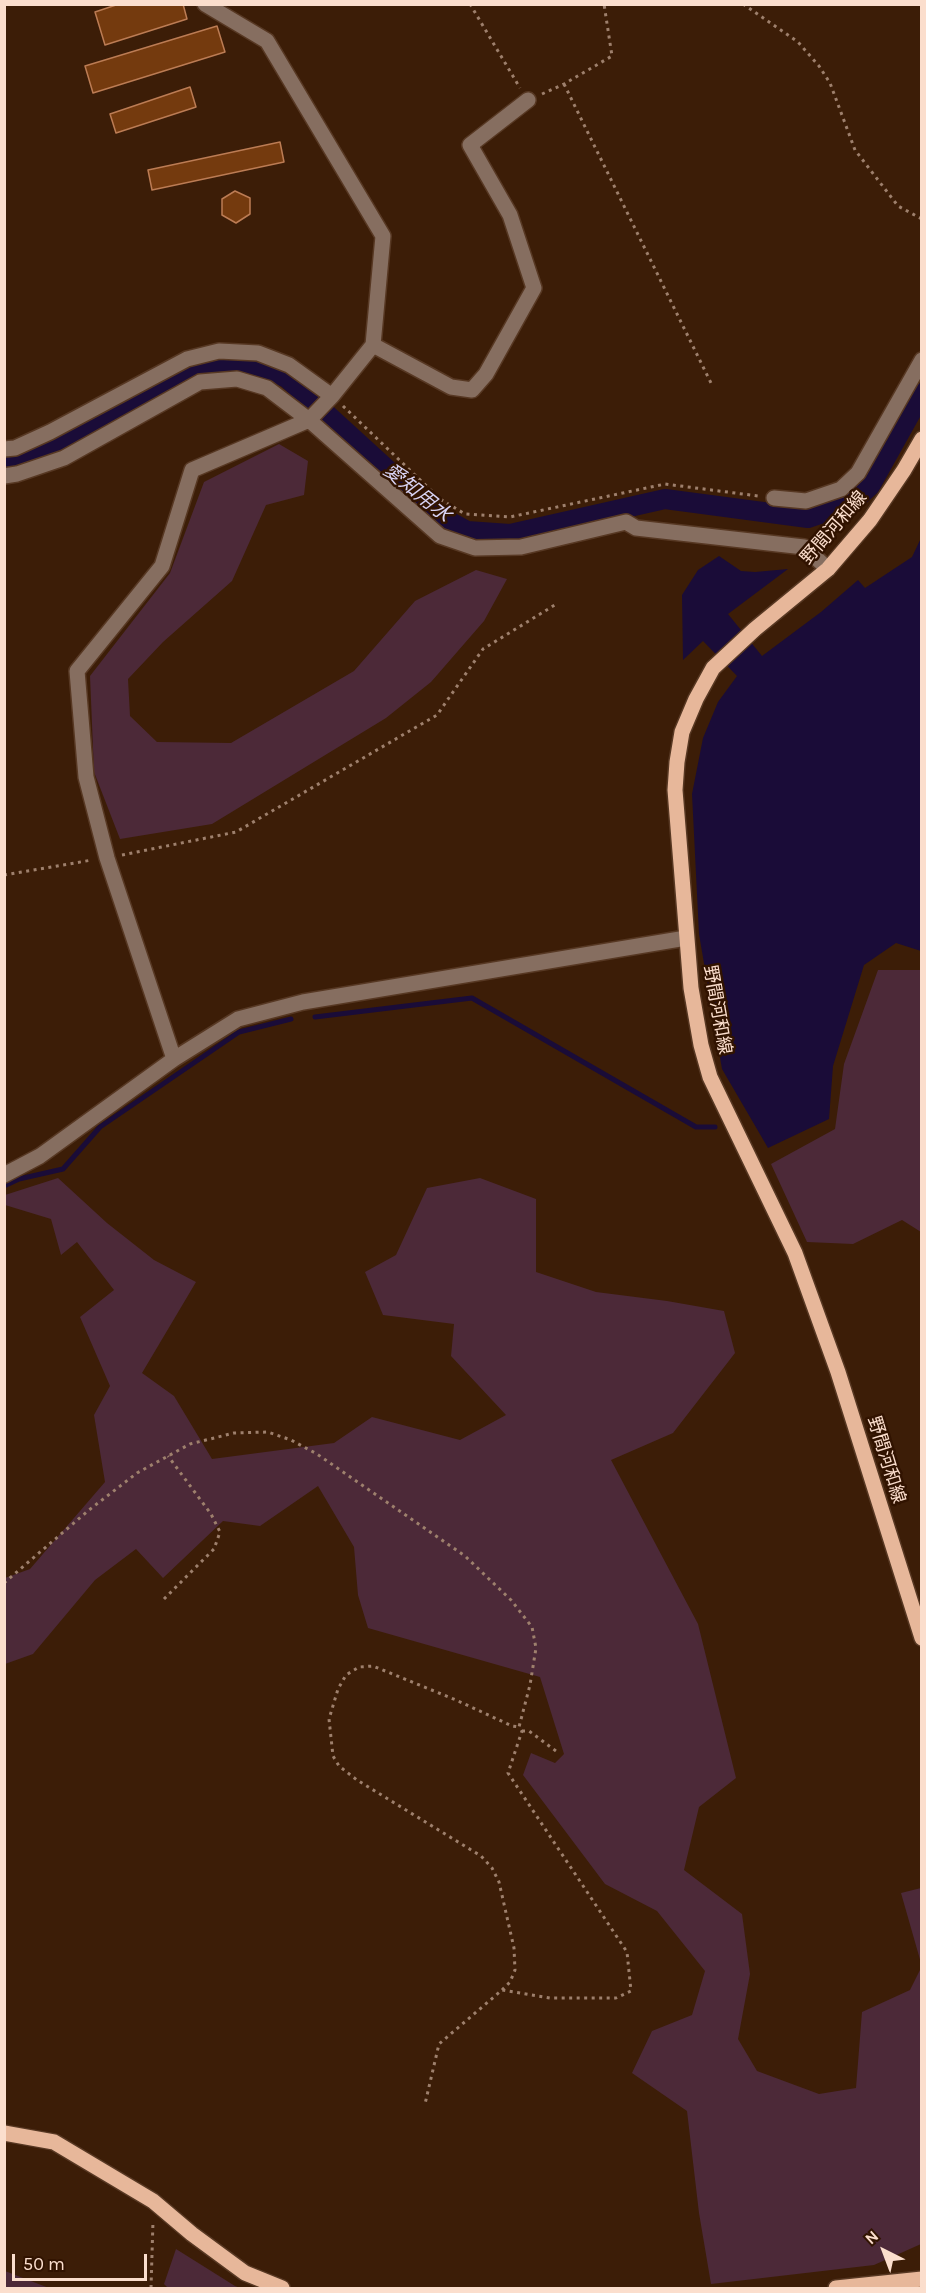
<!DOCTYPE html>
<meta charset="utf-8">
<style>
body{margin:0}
#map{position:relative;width:926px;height:2293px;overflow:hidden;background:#3c1d07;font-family:Karla,sans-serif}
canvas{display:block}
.frame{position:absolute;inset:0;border:6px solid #fbdecd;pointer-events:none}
.north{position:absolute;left:854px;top:2221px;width:60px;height:60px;-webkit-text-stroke:4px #311300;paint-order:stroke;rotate:318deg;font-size:16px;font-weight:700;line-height:24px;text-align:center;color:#fbdecd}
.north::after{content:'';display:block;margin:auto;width:21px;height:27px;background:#fbdecd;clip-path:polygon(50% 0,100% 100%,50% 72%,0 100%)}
.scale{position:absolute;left:12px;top:2254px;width:135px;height:27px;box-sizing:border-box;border:3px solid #fbdecd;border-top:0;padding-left:8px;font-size:18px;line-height:21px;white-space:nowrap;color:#fbdecd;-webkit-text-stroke:4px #311300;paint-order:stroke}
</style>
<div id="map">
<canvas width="926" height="2293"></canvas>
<div class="frame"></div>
<div class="north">N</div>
<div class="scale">50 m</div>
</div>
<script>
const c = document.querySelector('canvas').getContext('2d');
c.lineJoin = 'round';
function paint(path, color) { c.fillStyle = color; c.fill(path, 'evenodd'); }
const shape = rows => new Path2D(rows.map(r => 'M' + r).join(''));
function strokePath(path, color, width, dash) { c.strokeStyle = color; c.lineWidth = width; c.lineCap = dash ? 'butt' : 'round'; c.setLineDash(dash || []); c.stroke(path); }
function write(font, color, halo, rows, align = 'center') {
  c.font = font + ' Karla,"Noto Sans JP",sans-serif'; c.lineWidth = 5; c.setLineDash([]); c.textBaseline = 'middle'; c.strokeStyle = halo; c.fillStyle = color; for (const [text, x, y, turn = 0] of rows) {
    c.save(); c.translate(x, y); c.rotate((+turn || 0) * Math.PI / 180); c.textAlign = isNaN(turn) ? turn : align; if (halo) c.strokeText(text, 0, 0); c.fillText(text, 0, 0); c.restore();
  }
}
const green = shape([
 [279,444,308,461,304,495,266,505,232,581,163,642,128,679,130,716,157,742,231,743,354,671,415,601,476,570,507,579,484,621,431,682,386,718,212,824,120,839,94,772,90,676,170,573,204,482],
 [878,970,921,970,921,1232,902,1220,853,1244,807,1242,771,1164,835,1129,844,1064],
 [58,1178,107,1223,154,1260,196,1282,142,1373,174,1396,212,1459,334,1443,372,1417,460,1440,506,1415,451,1356,454,1324,383,1315,365,1272,396,1255,427,1188,480,1178,536,1199,536,1272,596,1292,667,1301,724,1311,735,1353,673,1433,611,1460,698,1624,736,1778,699,1807,684,1870,742,1914,750,1974,738,2039,757,2071,819,2094,856,2088,862,2012,910,1990,921,1968,921,2244,874,2265,711,2284,699,2213,687,2111,632,2073,652,2031,692,2015,705,1971,657,1911,605,1884,523,1775,531,1753,555,1763,564,1754,540,1677,368,1628,358,1595,354,1547,318,1486,260,1526,223,1521,163,1578,136,1549,95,1580,33,1654,5,1664,5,1578,30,1569,105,1482,94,1415,110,1386,80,1317,114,1290,77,1242,61,1255,51,1219,5,1205,5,1195],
 [921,1888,922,1888,921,1963,901,1893],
 [176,2249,235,2286,240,2288,168,2288,164,2284],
 [4,2271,5,2271,49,2288,5,2288]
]);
const water = shape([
 [921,538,921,951,896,943,864,965,833,1066,829,1119,768,1148,722,1069,699,934,692,794,703,738,718,702,737,676,703,641,683,660,682,595,698,570,719,556,741,571,755,572,788,569,728,614,762,656,821,612,858,580,865,588,912,557]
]);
const stream = shape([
 [315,1017,472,998,696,1127,715,1127],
 [4,1186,19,1179,63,1169,100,1127,239,1032,291,1019]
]);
const canal = shape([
 [4,462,17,461,54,446,192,372,223,366,258,366,287,378,436,514,467,531,510,534,665,499,808,518,852,503,870,486,922,393]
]);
const building = shape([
 [119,4,183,4,187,19,105,45,95,12,119,4],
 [217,26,225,52,93,93,85,66,217,26],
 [190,87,196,107,116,133,110,114,190,87],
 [280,142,284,162,152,190,148,170,280,142],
 [235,191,250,198,250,214,236,223,222,215,222,199,235,191]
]);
const path = shape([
 [470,4,520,88],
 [743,4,798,42,819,66,830,83,855,150,898,206,922,219],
 [564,84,711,383],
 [542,94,564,84,612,56,604,4],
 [343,406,440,499,465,514,510,517,665,484,758,496],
 [122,855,236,832,437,715,483,649,558,603],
 [4,875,92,860],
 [4,1583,89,1510,137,1473,190,1444,234,1433,268,1432,291,1440,317,1454,465,1556,511,1600,532,1627,536,1648,530,1685,519,1727,522,1731,508,1773,627,1952,631,1991,616,1998,550,1998,502,1990,439,2044,425,2104],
 [164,1599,214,1549,220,1532,211,1514,168,1456],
 [522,1731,529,1731,556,1751],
 [502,1990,510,1982,515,1970,514,1948,499,1882,492,1868,481,1856,357,1780,339,1766,333,1756,329,1719,338,1689,346,1675,359,1667,373,1666,456,1700,512,1726,519,1727],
 [151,2288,153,2221]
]);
const minor = shape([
 [205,4,267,41,383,236,373,345],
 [4,449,15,448,50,432,187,359,219,351,258,353,289,365,332,396],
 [4,476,17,474,64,458,200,382,237,379,267,388,309,420,440,536,475,548,521,547,626,522,636,528,804,547,828,569],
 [774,498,806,501,841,489,858,473,922,360],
 [174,1059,107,858,86,777,77,671,162,566,192,470,309,420,332,396,373,345,451,387,472,390,486,374,534,288,510,215,470,145,528,100],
 [4,1175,40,1156,174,1059,238,1019,303,1002,686,938]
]);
const major = shape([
 [922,439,904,470,870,520,828,569,755,629,713,668,696,699,682,732,677,762,675,790,691,988,701,1045,710,1077,795,1253,838,1372,922,1638],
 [4,2133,54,2142,153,2201,192,2234,245,2273,282,2288],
 [836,2288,922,2279]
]);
const streetNames = [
 ["野間河和線",834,528,-49],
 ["野間河和線",717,1010,80],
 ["野間河和線",886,1460,73]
];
const waterNames = [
 ["愛知用水",417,493,39]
];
paint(green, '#4c2938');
paint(water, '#1a0c38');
strokePath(stream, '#1a0c38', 5);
strokePath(canal, '#1a0c38', 20);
paint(building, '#743a0e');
strokePath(building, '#bc7c54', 1.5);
strokePath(minor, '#573823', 18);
strokePath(major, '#573823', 18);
strokePath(path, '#9e806d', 3, [3, 4.5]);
strokePath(minor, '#866e60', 15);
strokePath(major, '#e7b79a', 15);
write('18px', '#fbdecd', '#311300', streetNames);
write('italic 20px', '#d7d2f2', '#311300', waterNames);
</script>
